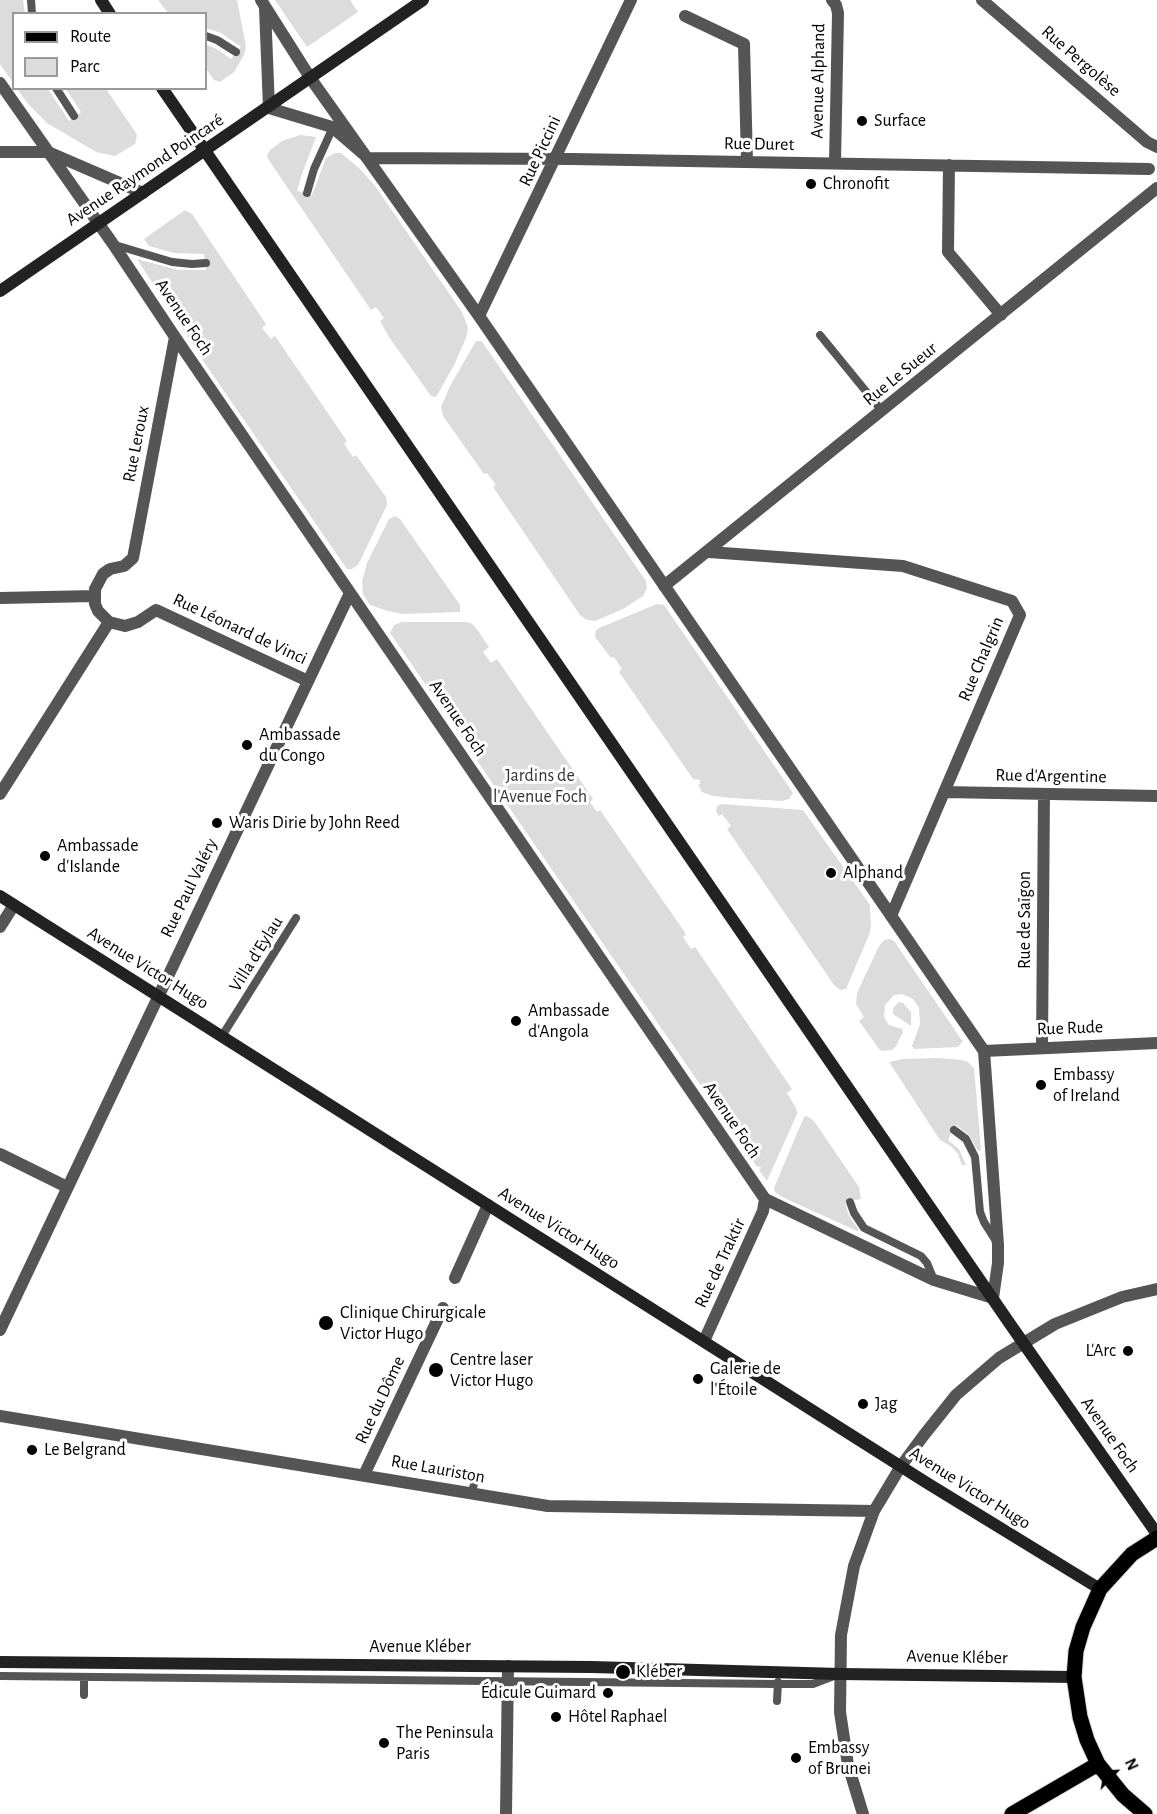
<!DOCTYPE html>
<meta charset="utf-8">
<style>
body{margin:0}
#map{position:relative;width:1157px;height:1814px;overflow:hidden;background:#fff;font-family:"Alegreya Sans",sans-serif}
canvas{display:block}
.legend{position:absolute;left:12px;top:12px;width:195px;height:78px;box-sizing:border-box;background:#fff;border:2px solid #999;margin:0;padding:8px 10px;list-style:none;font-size:18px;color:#000}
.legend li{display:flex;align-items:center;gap:12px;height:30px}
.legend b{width:30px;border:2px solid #999}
.north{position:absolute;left:1085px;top:1742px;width:60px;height:60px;-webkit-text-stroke:4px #fff;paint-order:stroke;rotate:65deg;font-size:16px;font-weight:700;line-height:24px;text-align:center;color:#000}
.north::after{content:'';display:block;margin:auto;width:21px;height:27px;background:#000;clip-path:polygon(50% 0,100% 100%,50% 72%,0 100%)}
</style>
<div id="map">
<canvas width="1157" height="1814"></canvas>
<ul class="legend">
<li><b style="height:8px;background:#000"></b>Route</li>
<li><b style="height:16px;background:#dcdcdc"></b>Parc</li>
</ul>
<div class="north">N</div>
</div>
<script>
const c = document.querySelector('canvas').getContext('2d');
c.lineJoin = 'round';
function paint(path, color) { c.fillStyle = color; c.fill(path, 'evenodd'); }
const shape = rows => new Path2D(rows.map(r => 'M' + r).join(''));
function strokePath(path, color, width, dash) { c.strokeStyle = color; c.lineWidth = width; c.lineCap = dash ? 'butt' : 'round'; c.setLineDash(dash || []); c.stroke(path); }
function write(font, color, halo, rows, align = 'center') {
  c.font = font + ' "Alegreya Sans",sans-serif'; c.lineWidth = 6; c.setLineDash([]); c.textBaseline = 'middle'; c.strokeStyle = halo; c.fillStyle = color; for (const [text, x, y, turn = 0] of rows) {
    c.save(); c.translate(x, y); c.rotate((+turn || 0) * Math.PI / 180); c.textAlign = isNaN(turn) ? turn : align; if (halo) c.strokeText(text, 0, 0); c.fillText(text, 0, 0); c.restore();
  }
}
const green = shape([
 [0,0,23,0,25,13,14,14,13,83,0,64],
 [158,0,237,0,246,46,244,55,234,72,220,82,214,80,206,69,206,44,220,51,231,59,241,47,221,33,206,28,206,14,168,13],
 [275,0,350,0,358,12,307,47],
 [17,89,48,89,69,121,81,112,66,89,106,89,134,130,137,135,135,144,115,156,96,152,47,123,29,105],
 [300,135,316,137,303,171,297,191,312,195,326,158,335,153,341,153,360,169,375,186,462,312,468,328,466,338,454,365,436,397,431,396,389,337,380,321,384,318,376,307,371,310,268,159,267,155,270,150,282,141],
 [185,210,192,214,266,324,262,328,271,339,275,336,347,441,344,444,353,457,356,455,386,497,387,505,358,565,352,569,347,569,206,365,137,259,178,270,206,270,204,254,174,253,149,246,144,239],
 [476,341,481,341,483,343,646,581,647,588,643,596,623,609,595,621,587,620,580,615,493,487,496,485,487,473,484,474,443,416,441,407,450,386],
 [395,516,400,519,460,605,460,612,402,614,388,611,370,605,363,594,362,582,367,563,389,519],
 [657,604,664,605,793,793,789,799,782,801,733,798,713,796,702,792,698,785,700,784,700,780,693,779,619,672,622,669,614,657,611,658,595,637,596,630,599,628],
 [402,622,464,622,471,623,476,628,489,647,483,652,491,663,497,659,593,799,590,802,597,812,600,810,686,934,683,937,691,949,695,947,792,1089,787,1093,796,1108,797,1114,767,1181,759,1170,761,1168,759,1166,757,1167,495,787,456,729,458,727,456,723,453,724,390,633,394,625],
 [721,804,803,810,870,905,871,926,869,935,846,989,840,990,834,985,727,829,731,826,722,814,719,816,716,812,717,806],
 [890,939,894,941,961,1039,963,1041,958,1047,914,1049,912,1046,920,1024,919,1008,913,999,902,994,894,995,885,1005,884,1016,886,1021,889,1025,902,1029,903,1032,896,1046,892,1050,882,1051,879,1049,859,1021,864,1017,856,1004,857,993,879,946,884,940],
 [899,1002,903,1003,911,1012,911,1026,893,1014,893,1008],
 [937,1058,962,1060,968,1062,974,1068,981,1150,978,1151,969,1135,956,1125,948,1140,959,1149,966,1165,962,1165,958,1154,952,1147,940,1140,889,1062,903,1059],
 [807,1116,814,1121,859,1187,861,1199,845,1202,849,1216,859,1230,857,1231,782,1197,775,1192,774,1188,804,1117]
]);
const lane = shape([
 [31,0,32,14],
 [206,36,217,40,236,52],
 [56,88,74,116],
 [307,193,314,169,334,125],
 [115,245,172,262,192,264,206,263],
 [820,335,882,411],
 [222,1036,296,918],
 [954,1130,966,1139,975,1157,980,1212,984,1222,996,1241],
 [850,1202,854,1213,864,1228,921,1256,927,1263,934,1280],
 [472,1493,475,1479],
 [0,1676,777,1684,813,1684,834,1676],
 [84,1677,84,1695],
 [777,1701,778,1682]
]);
const street = shape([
 [832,0,836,5,838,13,835,163],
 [982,0,1147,142,1157,147],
 [265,8,269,108,332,127,368,158,572,159,1149,169],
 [685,16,744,44,747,162],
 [0,83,113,244,175,337,765,1199,934,1280,993,1298,998,1263,998,1245,984,1051,479,316,311,79,261,0],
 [0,152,48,152,143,193],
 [949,165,948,252,1001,315],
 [479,316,631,0],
 [175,337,133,558,124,566,110,569,103,574,95,589,95,604,98,611,109,622,125,626,138,622,156,610,308,681],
 [709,552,903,566,1012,601,1020,615,891,916],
 [664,586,1157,188],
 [0,598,94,596],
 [944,792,1157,796],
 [0,794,109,622],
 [0,927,14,905],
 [1042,1047,1044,794],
 [984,1051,1157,1043],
 [0,1154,67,1187],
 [455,1278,488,1205],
 [0,1330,350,593],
 [704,1341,763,1211,765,1199],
 [0,1416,548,1506,874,1511],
 [364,1475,443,1308],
 [506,1814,508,1666],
 [863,1814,848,1765,840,1712,841,1635,854,1566,874,1511,901,1466,924,1435,956,1395,999,1358,1055,1324,1122,1297,1157,1289]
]);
const secondary = shape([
 [101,0,110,14],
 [162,88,1010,1324,1157,1534],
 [0,291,423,0],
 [0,896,927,1483,1100,1589],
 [0,1662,592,1667,840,1674,1074,1677]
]);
const primary = shape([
 [1012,1814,1098,1764],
 [1145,1814,1123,1795,1098,1764,1087,1740,1080,1717,1074,1677,1076,1651,1083,1627,1100,1589,1132,1554,1157,1538]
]);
const markers = [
 [862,121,6,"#000"],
 [811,184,6,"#000"],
 [247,745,6,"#000"],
 [217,823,6,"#000"],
 [45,856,6,"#000"],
 [831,873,6,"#000"],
 [516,1021,6,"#000"],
 [1041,1085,6,"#000"],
 [326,1323,8,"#000"],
 [1128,1351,6,"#000"],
 [436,1370,8,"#000"],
 [698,1379,6,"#000"],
 [863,1404,6,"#000"],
 [32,1450,6,"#000"],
 [623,1672,8,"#000"],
 [608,1693,6,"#000"],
 [556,1717,6,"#000"],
 [384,1743,6,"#000"],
 [796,1758,6,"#000"]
];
const streetNames = [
 ["Rue Pergolèse",1081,61,41],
 ["Avenue Alphand",818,81,-89],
 ["Rue Duret",759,144,1],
 ["Rue Piccini",540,151,-65],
 ["Avenue Raymond Poincaré",145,170,-34],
 ["Avenue Foch",184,317,56],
 ["Rue Le Sueur",900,374,-39],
 ["Rue Leroux",136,444,-79],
 ["Rue Léonard de Vinci",240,629,25],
 ["Rue Chalgrin",981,659,-67],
 ["Avenue Foch",458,718,56],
 ["Rue d'Argentine",1051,776,1],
 ["Rue Paul Valéry",189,888,-64],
 ["Rue de Saïgon",1025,920,-90],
 ["Villa d'Eylau",256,954,-58],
 ["Avenue Victor Hugo",148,968,32],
 ["Rue Rude",1070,1028,-2],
 ["Avenue Foch",732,1120,56],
 ["Avenue Victor Hugo",559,1228,32],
 ["Rue de Traktir",720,1263,-65],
 ["Rue du Dôme",380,1400,-65],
 ["Avenue Foch",1110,1435,55],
 ["Rue Lauriston",438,1469,10],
 ["Avenue Victor Hugo",970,1488,32],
 ["Avenue Kléber",420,1647],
 ["Avenue Kléber",957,1657,1]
];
const poiNames = [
 ["Surface",874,121],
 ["Chronofit",823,184],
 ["Ambassade",259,735],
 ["du Congo",259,756],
 ["Waris Dirie by John Reed",229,823],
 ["Ambassade",57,846],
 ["d'Islande",57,867],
 ["Alphand",843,873],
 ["Ambassade",528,1011],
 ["d'Angola",528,1032],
 ["Embassy",1053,1075],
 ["of Ireland",1053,1096],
 ["Clinique Chirurgicale",340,1313],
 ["Victor Hugo",340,1334],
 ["L'Arc",1116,1351,"right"],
 ["Centre laser",450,1360],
 ["Victor Hugo",450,1381],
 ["Galerie de",710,1369],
 ["l'Étoile",710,1390],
 ["Jag",875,1404],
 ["Le Belgrand",44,1450],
 ["Kléber",636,1672],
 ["Édicule Guimard",596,1693,"right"],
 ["Hôtel Raphael",568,1717],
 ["The Peninsula",396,1733],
 ["Paris",396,1754],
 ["Embassy",808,1748],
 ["of Brunei",808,1769]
];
const parkNames = [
 ["Jardins de",540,776],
 ["l'Avenue Foch",540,797]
];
paint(green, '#dcdcdc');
strokePath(primary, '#dbdbdb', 17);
strokePath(lane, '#555', 8);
strokePath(street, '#555', 12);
strokePath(secondary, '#222', 12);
strokePath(primary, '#000', 15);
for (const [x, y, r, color] of markers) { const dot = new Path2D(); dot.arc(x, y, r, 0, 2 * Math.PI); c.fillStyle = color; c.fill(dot); strokePath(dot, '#fff', 2); }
write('18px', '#000', '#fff', streetNames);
write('18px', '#000', '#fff', poiNames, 'left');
write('18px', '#333', '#fff', parkNames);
</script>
